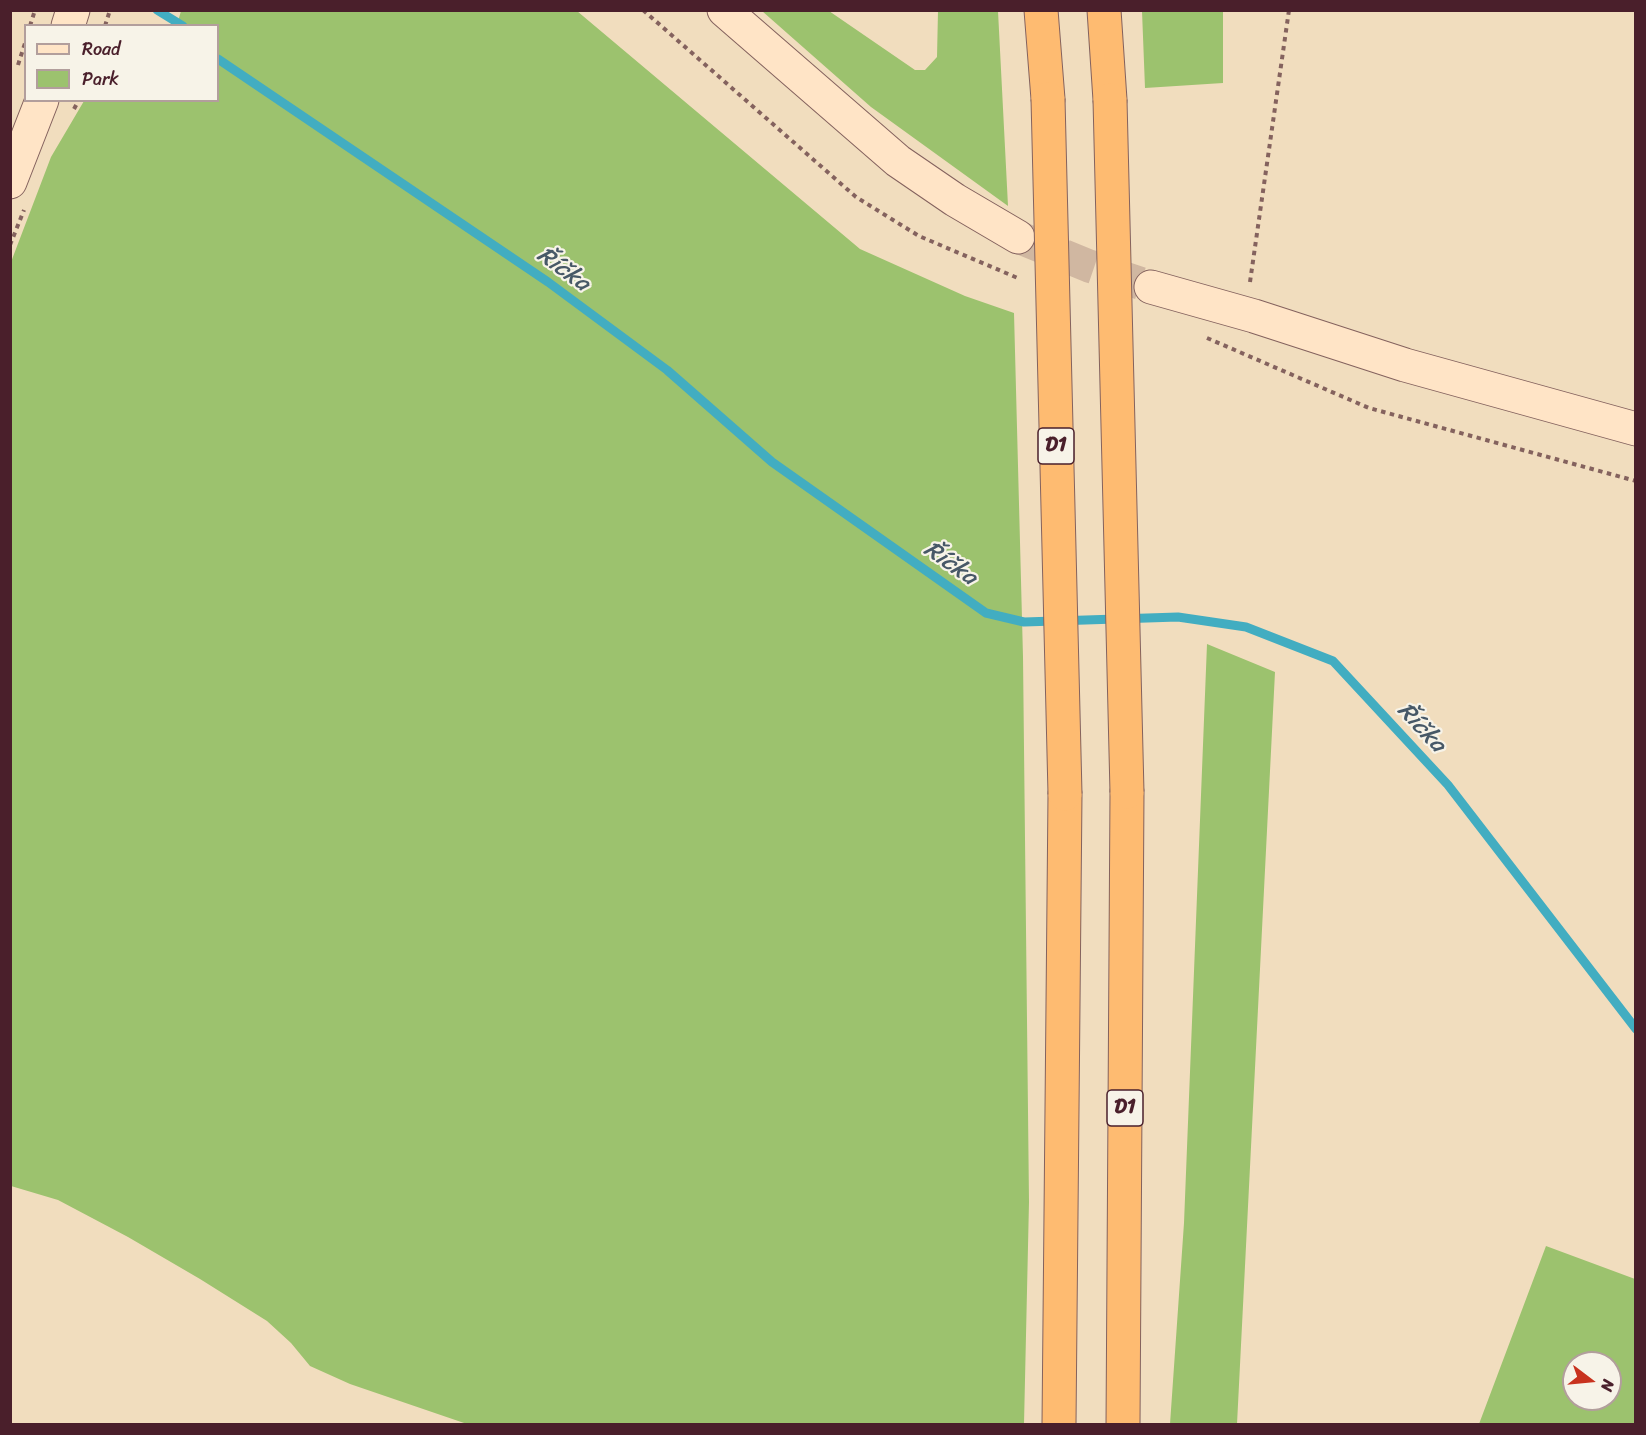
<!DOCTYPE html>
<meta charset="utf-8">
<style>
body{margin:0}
#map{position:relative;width:1646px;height:1435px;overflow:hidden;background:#f1ddbe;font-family:Sriracha,sans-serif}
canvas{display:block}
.frame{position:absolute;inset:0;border:12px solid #4a1f2b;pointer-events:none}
.legend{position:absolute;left:24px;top:24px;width:195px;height:78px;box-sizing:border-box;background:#f7f3e8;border:2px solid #b29e9c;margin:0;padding:8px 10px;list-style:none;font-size:18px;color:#4a1f2b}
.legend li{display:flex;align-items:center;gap:12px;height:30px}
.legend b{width:30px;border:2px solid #b29e9c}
.north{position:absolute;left:1562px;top:1351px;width:60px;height:60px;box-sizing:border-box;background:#f7f3e8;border:2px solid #b29e9c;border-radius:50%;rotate:106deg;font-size:16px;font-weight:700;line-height:24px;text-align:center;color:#4a1f2b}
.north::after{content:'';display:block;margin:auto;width:21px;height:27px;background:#c8321e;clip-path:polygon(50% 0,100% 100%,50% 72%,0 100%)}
</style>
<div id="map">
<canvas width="1646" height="1435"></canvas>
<div class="frame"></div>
<ul class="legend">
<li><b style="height:8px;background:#ffe4c6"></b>Road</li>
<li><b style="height:16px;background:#9cc26e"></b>Park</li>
</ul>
<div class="north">N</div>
</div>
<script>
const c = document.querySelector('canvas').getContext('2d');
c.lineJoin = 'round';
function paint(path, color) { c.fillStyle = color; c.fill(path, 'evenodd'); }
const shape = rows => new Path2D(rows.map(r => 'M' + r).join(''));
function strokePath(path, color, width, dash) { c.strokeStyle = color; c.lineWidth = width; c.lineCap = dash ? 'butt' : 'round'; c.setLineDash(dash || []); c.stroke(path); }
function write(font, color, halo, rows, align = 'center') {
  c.font = font + ' Sriracha,sans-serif'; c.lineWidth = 4.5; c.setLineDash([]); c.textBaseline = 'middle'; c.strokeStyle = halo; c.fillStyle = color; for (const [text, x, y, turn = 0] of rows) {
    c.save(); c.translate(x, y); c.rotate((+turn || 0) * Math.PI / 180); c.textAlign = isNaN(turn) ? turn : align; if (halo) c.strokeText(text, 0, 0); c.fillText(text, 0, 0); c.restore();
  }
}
const green = shape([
 [181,11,577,11,860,249,965,296,1014,313,1023,657,1029,1202,1024,1424,467,1424,350,1384,310,1366,291,1343,267,1321,200,1279,128,1237,58,1200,11,1186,11,262,51,157,84,101,218,100,218,26,177,25],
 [762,11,829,11,915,70,925,70,937,57,938,11,998,11,1008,206,871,107],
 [1142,11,1223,11,1223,83,1145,88],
 [1207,644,1275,672,1237,1424,1170,1424,1184,1223],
 [1546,1246,1635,1279,1635,1424,1479,1424],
 [1574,1363,1610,1363,1610,1399,1574,1399]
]);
const stream = shape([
 [157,10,183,26],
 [218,59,548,282,667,370,772,462,986,613,1024,622,1178,617,1246,627,1333,661,1448,785,1636,1029]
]);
const secondaryTunnel = shape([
 [1018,237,1089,266,1151,287]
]);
const path = shape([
 [643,10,856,197,919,236,1020,279],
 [30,26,35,10],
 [105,26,110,10],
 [18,65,26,40],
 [74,109,79,100],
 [10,245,24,210],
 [1250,282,1289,10],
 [1207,338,1369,408,1636,481]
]);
const secondary = shape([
 [724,10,898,161,955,200,1018,237],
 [68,26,73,10],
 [10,182,42,100],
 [1151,287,1254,316,1405,365,1636,429]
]);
const highway = shape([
 [1041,10,1048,99],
 [1104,10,1110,100],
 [1059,1424,1065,794],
 [1123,1424,1127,792]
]);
const highwayBridge = shape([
 [1048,99,1065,794],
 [1110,100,1127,792]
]);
const shields = [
 [1056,446,36],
 [1125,1108,36]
];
const shieldNames = [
 ["D1",1056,446],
 ["D1",1125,1108]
];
const waterNames = [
 ["Říčka",563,270,36],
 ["Říčka",950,564,35],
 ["Říčka",1421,728,47]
];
paint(green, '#9cc26e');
strokePath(stream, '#42adc1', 9);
strokePath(secondaryTunnel, '#d0b7a1', 33, [33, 16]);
strokePath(secondary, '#84625e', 35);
strokePath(highway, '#84625e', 35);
strokePath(path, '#84625e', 4, [4.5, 4.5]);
strokePath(secondary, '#ffe4c6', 33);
strokePath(highway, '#febb71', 33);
strokePath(highwayBridge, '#84625e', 35, []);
strokePath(highwayBridge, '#febb71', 33);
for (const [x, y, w] of shields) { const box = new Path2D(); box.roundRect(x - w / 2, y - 18, w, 36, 4.5); c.fillStyle = '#f7f3e8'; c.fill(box); strokePath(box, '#4a1f2b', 1.5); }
write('bold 21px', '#4a1f2b', null, shieldNames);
write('italic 24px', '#475867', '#f7f3e8', waterNames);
</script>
